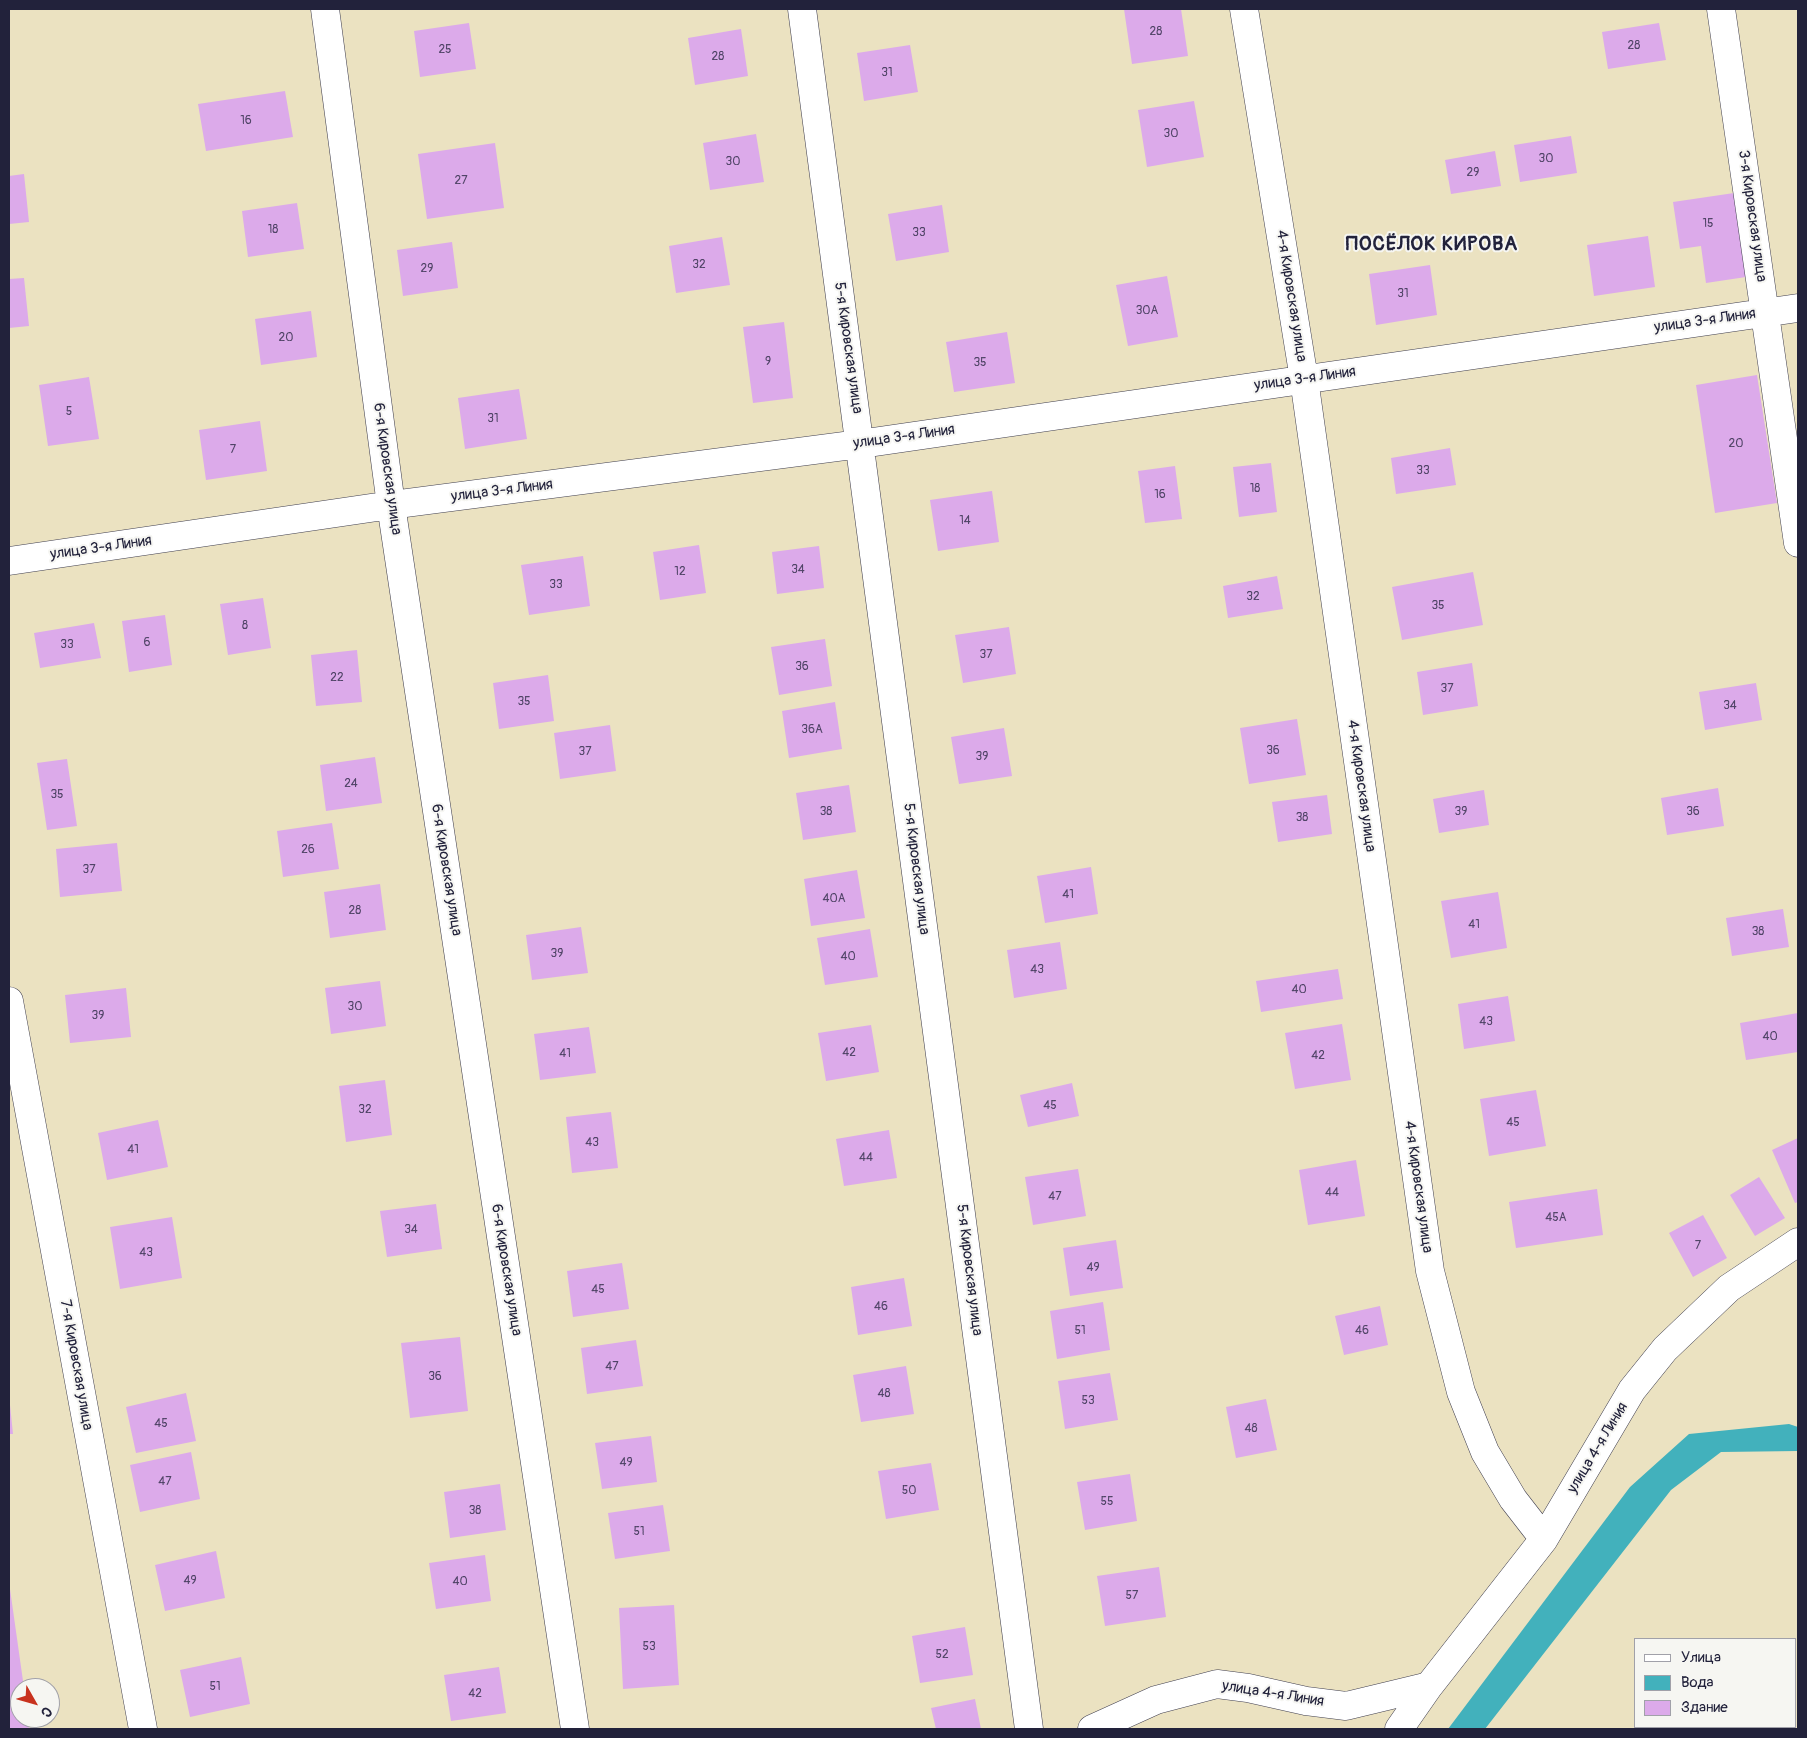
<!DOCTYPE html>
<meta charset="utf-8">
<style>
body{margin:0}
#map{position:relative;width:1807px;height:1738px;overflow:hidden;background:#ebe2c1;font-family:Pangolin,sans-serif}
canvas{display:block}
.frame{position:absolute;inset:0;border:10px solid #22223b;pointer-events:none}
.legend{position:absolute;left:1634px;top:1638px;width:162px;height:90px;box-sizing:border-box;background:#f6f6f2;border:1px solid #a1a1a9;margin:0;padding:6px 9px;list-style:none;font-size:15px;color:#22223b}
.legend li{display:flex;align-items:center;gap:10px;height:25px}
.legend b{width:25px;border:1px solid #a1a1a9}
.north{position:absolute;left:10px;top:1678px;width:50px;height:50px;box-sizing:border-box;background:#f6f6f2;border:1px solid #a1a1a9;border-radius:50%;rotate:128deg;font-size:14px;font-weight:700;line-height:20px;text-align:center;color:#22223b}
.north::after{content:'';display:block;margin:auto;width:18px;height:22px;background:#c8321e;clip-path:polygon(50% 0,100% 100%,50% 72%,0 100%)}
</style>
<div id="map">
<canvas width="1807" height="1738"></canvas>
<div class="frame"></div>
<ul class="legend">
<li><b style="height:6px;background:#fff"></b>Улица</li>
<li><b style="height:14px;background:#42b1bc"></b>Вода</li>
<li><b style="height:14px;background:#dcaaea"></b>Здание</li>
</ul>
<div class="north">С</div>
</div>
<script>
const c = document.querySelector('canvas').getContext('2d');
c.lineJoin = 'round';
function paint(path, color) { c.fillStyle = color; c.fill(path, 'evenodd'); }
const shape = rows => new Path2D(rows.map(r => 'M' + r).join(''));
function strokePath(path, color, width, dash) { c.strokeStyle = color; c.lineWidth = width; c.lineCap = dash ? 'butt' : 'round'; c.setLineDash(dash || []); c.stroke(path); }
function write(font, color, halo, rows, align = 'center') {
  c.font = font + ' Pangolin,sans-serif'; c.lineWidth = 4; c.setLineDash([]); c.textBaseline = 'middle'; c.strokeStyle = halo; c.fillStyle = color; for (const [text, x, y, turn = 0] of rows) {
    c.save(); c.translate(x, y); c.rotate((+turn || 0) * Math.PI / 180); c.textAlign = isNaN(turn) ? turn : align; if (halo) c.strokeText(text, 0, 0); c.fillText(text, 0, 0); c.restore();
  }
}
const water = shape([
 [1789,1424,1798,1427,1798,1451,1721,1452,1671,1490,1485,1729,1448,1729,1630,1487,1689,1434]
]);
const building = shape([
 [1124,9,1181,9,1188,56,1132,64],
 [469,23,476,69,420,77,414,31],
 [1659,23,1666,60,1608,69,1602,32],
 [741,29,748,76,695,85,688,38],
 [910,45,918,92,864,101,857,53],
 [285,91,293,137,206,151,198,104],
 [1194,101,1204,157,1147,167,1138,110],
 [756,134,764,182,710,190,703,143],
 [1571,136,1577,173,1520,182,1514,145],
 [495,143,504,208,427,219,418,154],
 [1495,151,1501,186,1451,194,1445,160],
 [24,174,29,222,9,224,9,176],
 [1734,193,1746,277,1706,283,1701,246,1680,249,1673,202],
 [297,203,304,249,248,257,242,211],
 [942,205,949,252,896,261,888,214],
 [1648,236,1655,287,1594,296,1587,245],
 [722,237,730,285,676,293,669,246],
 [452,242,458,288,403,296,397,250],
 [1430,265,1437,315,1376,325,1369,274],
 [1167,276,1178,337,1128,346,1116,285],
 [24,278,29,326,9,328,9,279],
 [311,311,317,357,261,365,255,319],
 [784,322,793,398,753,403,743,327],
 [1007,332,1015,383,954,392,946,342],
 [1757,375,1777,503,1715,513,1696,385],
 [89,377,99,439,48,446,39,385],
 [519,389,527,439,465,449,458,398],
 [260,421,267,471,206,480,199,430],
 [1450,448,1456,485,1396,494,1391,458],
 [1271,463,1277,512,1239,517,1233,467],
 [1175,466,1182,519,1145,523,1138,471],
 [992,491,999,542,938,551,930,500],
 [699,545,706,593,660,600,653,552],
 [819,546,824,588,777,594,772,552],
 [583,556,590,606,529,615,521,565],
 [1473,572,1483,625,1402,640,1392,587],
 [1277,576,1283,609,1228,618,1223,586],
 [263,598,271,648,228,655,220,604],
 [165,615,172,665,129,672,122,621],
 [94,623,101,658,40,668,34,633],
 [1009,627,1016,674,963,683,955,635],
 [825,639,832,686,779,695,771,647],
 [357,650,362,702,316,706,311,655],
 [1472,663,1478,706,1423,715,1417,672],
 [548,675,554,721,499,729,493,683],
 [1756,683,1762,720,1705,730,1699,692],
 [835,702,842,749,789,758,782,711],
 [1297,719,1306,775,1249,784,1240,728],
 [610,725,616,771,560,779,554,733],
 [1004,728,1012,776,959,784,951,737],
 [375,757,382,803,326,811,320,765],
 [67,759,77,826,47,830,37,763],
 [849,785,856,832,803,840,796,793],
 [1718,788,1724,826,1667,835,1661,798],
 [1484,790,1489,825,1439,833,1433,799],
 [1327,795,1332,834,1278,842,1272,802],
 [332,823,339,869,283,877,277,831],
 [117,843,122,891,60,897,56,849],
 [1091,867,1098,914,1045,923,1037,876],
 [857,870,865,918,811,926,804,879],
 [380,884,386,930,330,938,324,892],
 [1498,892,1507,948,1451,958,1441,901],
 [1783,909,1789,947,1732,956,1726,918],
 [581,927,588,973,532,980,526,935],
 [870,929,878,977,825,985,817,938],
 [1060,942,1067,989,1014,998,1007,950],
 [1338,969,1343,999,1261,1012,1256,981],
 [380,981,386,1026,331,1034,325,988],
 [126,988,131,1037,70,1043,65,995],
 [1508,996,1515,1041,1464,1049,1458,1004],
 [1798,1013,1798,1052,1746,1060,1740,1023],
 [1342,1024,1351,1080,1295,1089,1285,1033],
 [871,1025,879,1072,826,1081,818,1033],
 [589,1027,596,1073,540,1080,534,1034],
 [385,1080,392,1135,346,1142,339,1086],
 [1072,1083,1079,1116,1028,1127,1020,1095],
 [1536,1090,1546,1146,1489,1156,1480,1099],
 [611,1112,618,1168,572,1173,566,1117],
 [158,1120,168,1167,107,1180,98,1133],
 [889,1130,897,1178,844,1186,836,1139],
 [1798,1138,1798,1202,1795,1203,1772,1150],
 [1356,1160,1365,1216,1308,1225,1299,1170],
 [1078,1169,1086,1216,1033,1225,1025,1177],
 [1759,1177,1785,1218,1755,1236,1730,1195],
 [1597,1189,1603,1235,1516,1248,1509,1202],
 [436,1204,442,1249,387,1257,380,1211],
 [1703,1215,1727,1258,1693,1277,1669,1233],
 [172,1217,182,1278,120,1289,110,1227],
 [1116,1240,1123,1288,1070,1296,1063,1248],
 [622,1263,629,1309,573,1317,567,1271],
 [904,1278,912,1326,858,1335,851,1287],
 [1103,1302,1110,1350,1057,1359,1050,1311],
 [1380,1306,1388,1345,1344,1355,1335,1316],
 [460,1337,468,1411,410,1418,401,1343],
 [636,1340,643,1386,587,1394,581,1348],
 [906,1366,914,1414,861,1422,853,1375],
 [1110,1373,1118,1420,1065,1429,1058,1381],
 [186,1393,196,1441,136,1453,126,1407],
 [1266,1399,1277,1450,1236,1458,1226,1407],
 [9,1405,10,1405,13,1434,9,1434],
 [651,1436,657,1482,602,1489,595,1443],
 [191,1452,200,1499,140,1512,130,1465],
 [931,1463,939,1510,886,1519,878,1471],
 [1130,1474,1137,1521,1085,1530,1077,1482],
 [500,1484,506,1530,450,1538,444,1492],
 [663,1505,670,1551,615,1559,608,1513],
 [216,1551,225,1598,165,1611,155,1565],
 [485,1555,491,1601,436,1609,429,1563],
 [1159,1567,1166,1617,1105,1626,1097,1576],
 [9,1582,24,1688,20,1688,20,1718,27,1718,29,1729,9,1729],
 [674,1605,679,1685,623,1689,619,1608],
 [965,1627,973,1675,920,1683,912,1636],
 [241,1657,250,1704,190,1717,180,1670],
 [499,1667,506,1713,451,1721,444,1675],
 [975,1699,981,1729,936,1729,931,1708],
 [1667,1727,1710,1727,1712,1729,1664,1729]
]);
const minor = shape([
 [325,9,391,505,575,1729],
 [802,9,1029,1729],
 [1244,9,1304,379,1430,1271,1461,1392,1485,1452,1513,1499,1544,1539],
 [1721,9,1798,543],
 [9,561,391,505,860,444,1798,308],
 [9,1001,143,1729],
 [1092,1729,1156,1700,1217,1684,1248,1688,1306,1701,1346,1706,1429,1686],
 [1399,1729,1429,1686,1544,1539,1632,1390,1665,1349,1729,1288,1798,1242]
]);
const numberNames = [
 ["28",1156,32],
 ["28",1634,46],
 ["25",445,50],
 ["28",718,57],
 ["31",887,73],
 ["16",246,121],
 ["30",1171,134],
 ["30",1546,159],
 ["30",733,162],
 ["29",1473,173],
 ["27",461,181],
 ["15",1708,224],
 ["18",273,230],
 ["33",919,233],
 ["32",699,265],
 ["29",427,269],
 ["31",1403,294],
 ["30А",1147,311],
 ["20",286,338],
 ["9",768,362],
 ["35",980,363],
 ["5",69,412],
 ["31",493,419],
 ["20",1736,444],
 ["7",233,450],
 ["33",1423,471],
 ["18",1255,489],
 ["16",1160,495],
 ["14",965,521],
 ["34",798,570],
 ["12",680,572],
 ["33",556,585],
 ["32",1253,597],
 ["35",1438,606],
 ["8",245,626],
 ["6",147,643],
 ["33",67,645],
 ["37",986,655],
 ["36",802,667],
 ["22",337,678],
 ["37",1447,689],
 ["35",524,702],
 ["34",1730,706],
 ["36А",812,730],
 ["36",1273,751],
 ["37",585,752],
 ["39",982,757],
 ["24",351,784],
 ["35",57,795],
 ["38",826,812],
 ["39",1461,812],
 ["36",1693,812],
 ["38",1302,818],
 ["26",308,850],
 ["37",89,870],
 ["41",1068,895],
 ["40А",834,899],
 ["28",355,911],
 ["41",1474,925],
 ["38",1758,932],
 ["39",557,954],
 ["40",848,957],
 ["43",1037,970],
 ["40",1299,990],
 ["30",355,1007],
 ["39",98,1016],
 ["43",1486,1022],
 ["40",1770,1037],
 ["42",849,1053],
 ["41",565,1054],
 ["42",1318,1056],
 ["45",1050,1106],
 ["32",365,1110],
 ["45",1513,1123],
 ["43",592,1143],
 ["41",133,1150],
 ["44",866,1158],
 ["44",1332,1193],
 ["47",1055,1197],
 ["45А",1556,1218],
 ["34",411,1230],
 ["7",1698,1246],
 ["43",146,1253],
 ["49",1093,1268],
 ["45",598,1290],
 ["46",881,1307],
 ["51",1080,1331],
 ["46",1362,1331],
 ["47",612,1367],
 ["36",435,1377],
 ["48",884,1394],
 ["53",1088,1401],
 ["45",161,1424],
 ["48",1251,1429],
 ["49",626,1463],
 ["47",165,1482],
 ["50",909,1491],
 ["55",1107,1502],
 ["38",475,1511],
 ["51",639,1532],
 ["49",190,1581],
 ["40",460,1582],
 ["57",1132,1596],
 ["53",649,1647],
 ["52",942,1655],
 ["51",215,1687],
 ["42",475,1694]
];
const streetNames = [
 ["3-я Кировская улица",1752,216,82],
 ["4-я Кировская улица",1291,296,81],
 ["улица 3-я Линия",1705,321,-8],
 ["5-я Кировская улица",848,348,82],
 ["улица 3-я Линия",1305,379,-8],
 ["улица 3-я Линия",904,437,-8],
 ["6-я Кировская улица",387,469,82],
 ["улица 3-я Линия",502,491,-7],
 ["улица 3-я Линия",101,548,-8],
 ["4-я Кировская улица",1361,786,82],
 ["5-я Кировская улица",916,869,83],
 ["6-я Кировская улица",446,870,81],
 ["4-я Кировская улица",1418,1187,82],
 ["6-я Кировская улица",506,1270,81],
 ["5-я Кировская улица",969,1270,83],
 ["7-я Кировская улица",76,1365,80],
 ["улица 4-я Линия",1598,1448,-59],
 ["улица 4-я Линия",1273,1694,9]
];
const districtNames = [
 ["ПОСЁЛОК КИРОВА",1432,245]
];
paint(water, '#42b1bc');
paint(building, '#dcaaea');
strokePath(minor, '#403f4f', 29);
strokePath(minor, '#fff', 28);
write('12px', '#504467', null, numberNames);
write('15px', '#22223b', '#f6f6f2', streetNames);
c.letterSpacing = '1px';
write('bold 20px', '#22223b', '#f6f6f2', districtNames);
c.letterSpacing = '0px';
</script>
